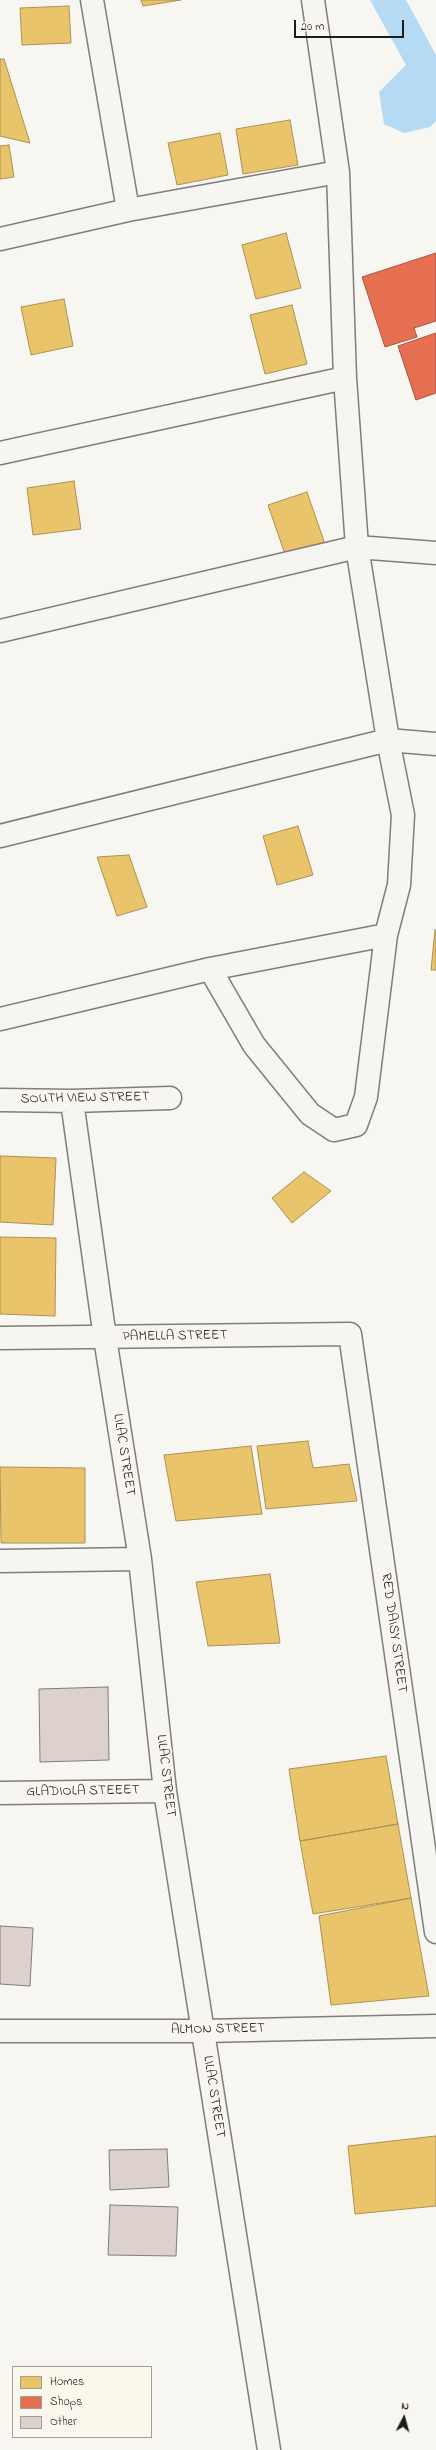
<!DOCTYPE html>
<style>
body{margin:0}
#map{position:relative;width:436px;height:2450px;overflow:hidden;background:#f8f6f0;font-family:"Indie Flower",sans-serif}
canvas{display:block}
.legend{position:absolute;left:12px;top:2366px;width:140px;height:72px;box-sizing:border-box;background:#fbf7ec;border:1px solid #a29f99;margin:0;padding:5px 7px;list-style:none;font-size:12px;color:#1c1c1c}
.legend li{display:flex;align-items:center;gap:8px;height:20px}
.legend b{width:20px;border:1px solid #a29f99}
.north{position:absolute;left:384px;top:2398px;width:40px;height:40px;-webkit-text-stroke:3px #fbf7ec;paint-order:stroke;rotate:6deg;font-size:11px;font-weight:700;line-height:16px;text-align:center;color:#1c1c1c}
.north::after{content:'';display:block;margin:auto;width:14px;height:18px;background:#1c1c1c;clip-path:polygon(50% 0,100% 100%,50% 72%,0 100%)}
.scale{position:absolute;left:294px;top:20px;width:110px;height:18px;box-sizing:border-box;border:2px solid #1c1c1c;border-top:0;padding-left:5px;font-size:12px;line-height:14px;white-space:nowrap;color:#1c1c1c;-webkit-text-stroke:3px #fbf7ec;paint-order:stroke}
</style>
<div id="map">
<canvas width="436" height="2450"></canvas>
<ul class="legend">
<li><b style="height:11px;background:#e9c46a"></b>Homes</li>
<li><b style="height:11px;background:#e76f51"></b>Shops</li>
<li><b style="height:11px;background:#dcd1cb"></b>Other</li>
</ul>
<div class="north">N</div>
<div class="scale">20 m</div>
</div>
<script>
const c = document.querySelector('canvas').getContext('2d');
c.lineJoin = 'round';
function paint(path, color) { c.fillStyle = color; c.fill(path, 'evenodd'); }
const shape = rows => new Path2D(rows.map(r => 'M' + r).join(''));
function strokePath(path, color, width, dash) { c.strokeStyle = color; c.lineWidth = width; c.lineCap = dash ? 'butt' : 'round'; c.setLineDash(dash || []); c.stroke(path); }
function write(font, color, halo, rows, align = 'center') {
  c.font = font + ' "Indie Flower",sans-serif'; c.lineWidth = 4; c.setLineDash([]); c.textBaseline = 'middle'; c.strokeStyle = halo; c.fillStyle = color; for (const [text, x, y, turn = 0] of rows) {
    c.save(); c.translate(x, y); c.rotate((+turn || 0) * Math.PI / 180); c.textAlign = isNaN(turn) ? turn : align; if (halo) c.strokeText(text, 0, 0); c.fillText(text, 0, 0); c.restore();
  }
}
const water = shape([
 [370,0,406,0,436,55,436,121,430,127,404,133,384,124,379,92,406,65]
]);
const homes = shape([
 [141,0,181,0,143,6,141,0],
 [69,6,71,43,22,45,20,8,69,6],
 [0,59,4,59,30,143,0,136,0,59],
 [290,120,298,165,243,174,236,129,290,120],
 [220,133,228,175,177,185,168,143,220,133],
 [9,145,14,177,0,179,0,146,9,145],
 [286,233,301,288,256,299,242,245,286,233],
 [64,299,73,346,31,355,21,307,64,299],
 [292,305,307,364,265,374,250,315,292,305],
 [74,481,81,529,33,535,27,488,74,481],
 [307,492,326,547,287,560,268,505,307,492],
 [298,826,313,875,277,885,263,836,298,826],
 [129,855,147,907,117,916,97,857,129,855],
 [435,930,436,930,436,970,431,970,435,930],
 [0,1156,56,1158,53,1225,0,1222,0,1156],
 [304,1172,331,1191,292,1223,272,1198,304,1172],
 [0,1237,56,1238,55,1316,0,1314,0,1237],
 [308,1441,313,1468,349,1464,357,1501,266,1509,257,1446,308,1441],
 [251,1446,262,1514,176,1521,164,1455,251,1446],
 [0,1467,85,1468,85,1543,1,1543,0,1467],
 [270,1574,280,1643,208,1646,196,1582,270,1574],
 [386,1756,398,1824,300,1841,289,1769,386,1756],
 [398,1824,411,1898,313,1914,300,1841,398,1824],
 [411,1898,429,1996,331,2005,319,1916,411,1898],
 [436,2136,436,2206,355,2214,348,2146,436,2136]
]);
const shops = shape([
 [436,253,436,321,414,328,417,337,385,347,362,277,436,253],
 [436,333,436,393,416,400,398,346,436,333]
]);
const building = shape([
 [108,1687,109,1760,40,1762,39,1689,108,1687],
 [0,1926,33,1928,30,1986,0,1984,0,1926],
 [167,2149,169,2187,110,2190,109,2150,167,2149],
 [110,2205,178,2207,176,2256,108,2255,110,2205]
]);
const minor = shape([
 [92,0,128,210],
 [0,239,128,210,338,172],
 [0,453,345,378],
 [0,631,357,547,436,553],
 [0,836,388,740,436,744],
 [210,969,254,1045,310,1114,334,1130,356,1125,366,1097,386,935,399,885,403,815,388,740,357,547,345,378,338,172,313,0],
 [0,1019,210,969,386,935],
 [0,1100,72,1101,170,1098],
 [72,1101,105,1338,140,1559,165,1791,269,2450],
 [0,1338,350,1334,436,1932],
 [0,1561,140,1559],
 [0,1793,165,1791],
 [0,2031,203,2031,436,2026]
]);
const streetNames = [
 ["SOUTH VIEW STREET",85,1099,-1],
 ["PAMELLA STREET",175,1337,-1],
 ["LILAC STREET",123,1455,81],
 ["RED DAISY STREET",393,1633,82],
 ["LILAC STREET",165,1776,83],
 ["GLADIOLA STEEET",83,1792,-1],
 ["ALMON STREET",218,2030,-1],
 ["LILAC STREET",213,2097,81]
];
paint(water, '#b4daf4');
paint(homes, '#e9c46a');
strokePath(homes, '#ac9253', 1);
paint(shops, '#e76f51');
strokePath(shops, '#aa5641', 1);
paint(building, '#dcd1cb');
strokePath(building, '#7f7e7b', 1);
strokePath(minor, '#7f7e7b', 25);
strokePath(minor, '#f6f5f1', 22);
write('14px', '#1c1c1c', '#fbf7ec', streetNames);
</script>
